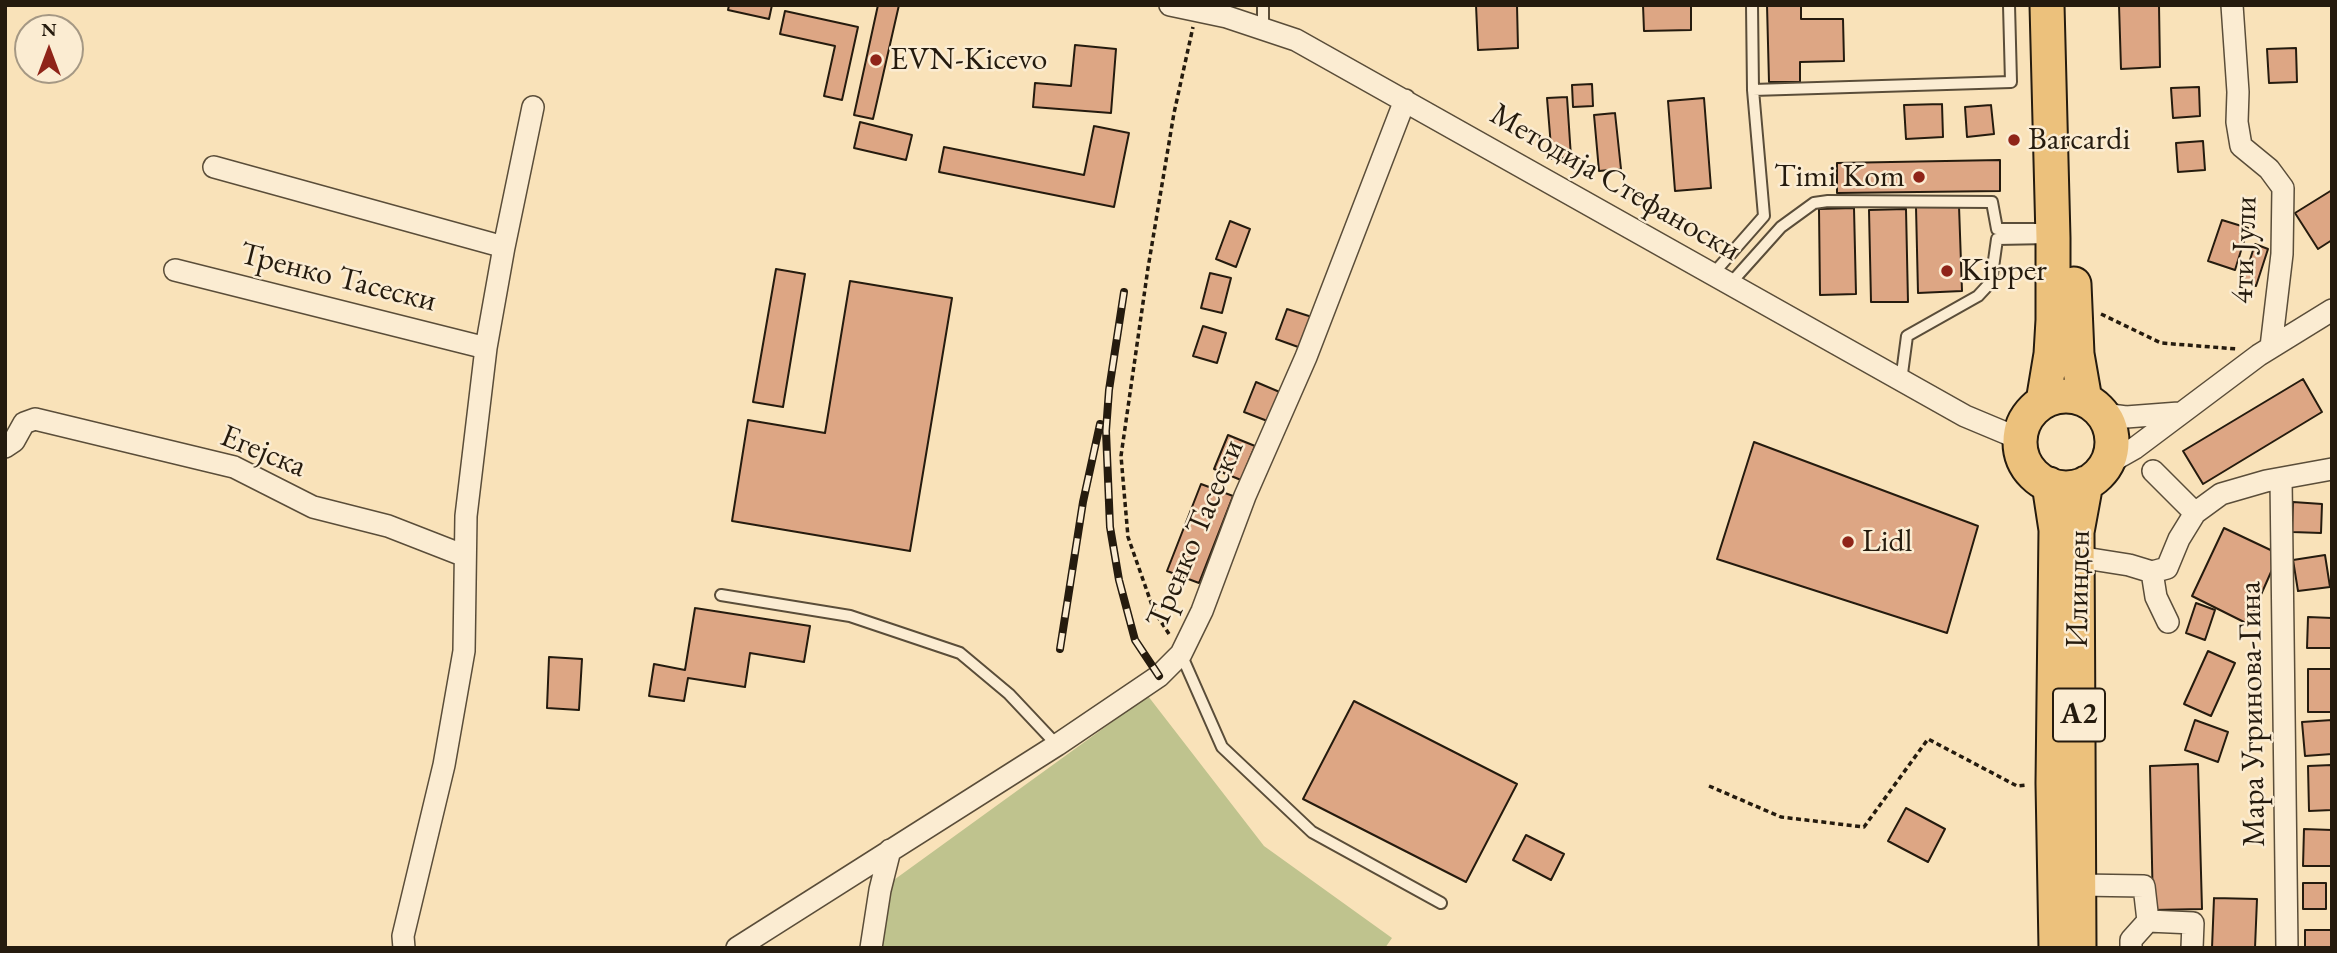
<!DOCTYPE html>
<meta charset="utf-8">
<style>
body{margin:0}
#map{position:relative;width:2337px;height:953px;overflow:hidden;background:#f9e2b9;font-family:"EB Garamond",serif}
canvas{display:block}
.frame{position:absolute;inset:0;border:7px solid #251b0e;pointer-events:none}
.north{position:absolute;left:14px;top:14px;width:70px;height:70px;box-sizing:border-box;background:#fbecd2;border:2px solid #a59884;border-radius:50%;rotate:0deg;font-size:19px;font-weight:700;line-height:28px;text-align:center;color:#251b0e}
.north::after{content:'';display:block;margin:auto;width:24px;height:32px;background:#8f2418;clip-path:polygon(50% 0,100% 100%,50% 72%,0 100%)}
</style>
<div id="map">
<canvas width="2337" height="953"></canvas>
<div class="frame"></div>
<div class="north">N</div>
</div>
<script>
const c = document.querySelector('canvas').getContext('2d');
c.lineJoin = 'round';
function paint(path, color) { c.fillStyle = color; c.fill(path, 'evenodd'); }
const shape = rows => new Path2D(rows.map(r => 'M' + r).join(''));
function strokePath(path, color, width, dash) { c.strokeStyle = color; c.lineWidth = width; c.lineCap = dash ? 'butt' : 'round'; c.setLineDash(dash || []); c.stroke(path); }
function write(font, color, halo, rows, align = 'center') {
  c.font = font + ' "EB Garamond",serif'; c.lineWidth = 5; c.setLineDash([]); c.textBaseline = 'middle'; c.strokeStyle = halo; c.fillStyle = color; for (const [text, x, y, turn = 0] of rows) {
    c.save(); c.translate(x, y); c.rotate((+turn || 0) * Math.PI / 180); c.textAlign = isNaN(turn) ? turn : align; if (halo) c.strokeText(text, 0, 0); c.fillText(text, 0, 0); c.restore();
  }
}
const green = shape([
 [1148,696,1264,846,1392,938,1385,948,870,948,880,890]
]);
const building = shape([
 [729,5,772,5,769,19,728,10,729,5],
 [878,5,899,5,873,119,854,115,878,5],
 [1476,5,1517,5,1518,48,1478,50,1476,5],
 [1643,5,1691,5,1691,30,1644,31,1643,5],
 [1767,5,1801,5,1801,19,1843,19,1844,61,1800,62,1800,82,1769,82,1767,5],
 [2119,5,2159,5,2160,67,2121,69,2119,5],
 [785,11,858,27,842,100,824,96,835,46,780,34,785,11],
 [1075,45,1116,49,1111,113,1033,107,1035,83,1071,86,1075,45],
 [2296,48,2297,82,2269,83,2267,49,2296,48],
 [1592,84,1593,106,1573,107,1572,85,1592,84],
 [2199,87,2200,116,2173,118,2171,88,2199,87],
 [1567,97,1571,157,1552,159,1547,98,1567,97],
 [1704,98,1711,188,1675,191,1668,101,1704,98],
 [1942,104,1943,137,1906,139,1904,105,1942,104],
 [1991,105,1994,134,1967,137,1965,107,1991,105],
 [1615,113,1621,169,1599,171,1594,115,1615,113],
 [860,122,912,135,906,160,854,148,860,122],
 [1094,126,1129,133,1114,207,939,172,944,147,1084,175,1094,126],
 [2203,141,2205,170,2178,172,2176,143,2203,141],
 [2000,160,2000,191,1837,193,1837,163,2000,160],
 [2332,190,2332,240,2318,249,2295,213,2332,190],
 [1959,206,1962,291,1918,293,1916,207,1959,206],
 [1854,208,1856,294,1820,295,1819,209,1854,208],
 [1906,209,1908,302,1871,302,1869,210,1906,209],
 [2222,220,2248,228,2235,270,2208,261,2222,220],
 [1230,221,1250,229,1236,267,1216,259,1230,221],
 [2255,244,2268,249,2256,286,2243,282,2255,244],
 [776,269,805,274,783,407,753,402,776,269],
 [1210,273,1231,278,1222,313,1201,308,1210,273],
 [850,281,952,298,910,551,732,521,748,420,825,433,850,281],
 [1287,309,1312,317,1301,348,1276,339,1287,309],
 [1203,326,1226,333,1217,363,1193,356,1203,326],
 [2303,379,2322,412,2203,484,2183,451,2303,379],
 [1256,382,1282,393,1270,422,1244,412,1256,382],
 [1228,435,1255,446,1241,480,1214,469,1228,435],
 [1754,442,1978,526,1947,633,1717,559,1754,442],
 [1201,484,1233,496,1199,583,1167,571,1201,484],
 [2293,502,2322,504,2321,533,2292,532,2293,502],
 [2224,528,2279,554,2248,624,2192,596,2224,528],
 [2325,555,2330,587,2298,591,2293,560,2325,555],
 [2196,603,2215,610,2205,640,2186,633,2196,603],
 [695,608,810,626,804,662,750,653,745,687,688,678,684,701,649,696,654,664,685,670,695,608],
 [2308,617,2332,618,2332,648,2307,648,2308,617],
 [2208,651,2235,663,2211,716,2184,704,2208,651],
 [549,657,582,659,579,710,547,708,549,657],
 [2308,669,2332,669,2332,712,2308,712,2308,669],
 [1354,701,1517,784,1466,882,1303,799,1354,701],
 [2195,720,2228,732,2218,762,2185,750,2195,720],
 [2332,720,2332,754,2305,756,2302,722,2332,720],
 [2198,764,2202,909,2153,910,2150,766,2198,764],
 [2332,765,2332,810,2309,811,2308,766,2332,765],
 [1906,808,1945,829,1928,862,1888,841,1906,808],
 [2304,829,2332,830,2332,866,2303,866,2304,829],
 [1526,835,1564,854,1551,880,1513,860,1526,835],
 [2303,883,2326,883,2326,909,2303,909,2303,883],
 [2214,898,2257,899,2255,948,2212,948,2214,898],
 [2305,930,2332,930,2332,948,2305,948,2305,930]
]);
const path = shape([
 [2101,314,2161,343,2237,349],
 [1169,634,1154,611,1128,537,1121,456,1148,268,1174,113,1193,27],
 [1709,786,1781,817,1864,827,1928,739,2017,786,2027,785]
]);
const service = shape([
 [1263,5,1263,28],
 [1753,90,2011,82,2009,5],
 [1713,274,1764,216,1753,90,1752,5],
 [1729,285,1781,227,1814,203,1828,201,1992,202,1997,229,2049,229],
 [1901,381,1907,336,1978,296,1991,282,1997,239,2049,238],
 [721,595,850,616,960,653,1009,694,1057,745],
 [1181,654,1222,747,1312,832,1441,903]
]);
const minor = shape([
 [1170,5,1227,17,1296,40,1965,416,2020,439],
 [2232,5,2238,92,2237,122,2241,146,2269,169,2283,188,2282,254,2271,347],
 [214,167,504,247],
 [175,270,486,348],
 [2103,414,2126,417,2179,413],
 [5,447,14,441,24,423,35,419,234,467,313,507,388,526,465,556],
 [2105,465,2135,448,2259,355,2332,310],
 [2153,471,2195,513],
 [2281,479,2287,948],
 [2091,559,2129,565,2152,572,2156,597,2168,622],
 [2152,572,2167,568,2179,539,2195,513,2221,494,2266,481,2332,469],
 [2079,885,2144,886,2148,921],
 [404,948,403,936,444,765,464,651,466,516,486,348,504,247,533,107],
 [737,948,1057,745,1159,676,1181,654,1202,611,1245,496,1306,357,1405,100],
 [871,948,880,890,890,850],
 [2131,948,2131,940,2148,921,2193,923,2192,948]
]);
const primary = shape([
 [2074,284,2077,354,2085,400],
 '2020 442a46 46 0 1 1 92 0a46 46 0 1 1-92 0Z',
 [2043,402,2051,354,2053,320,2053,238,2047,5],
 [2049,484,2056,530,2053,783,2056,948],
 [2079,948,2077,532,2086,483]
]);
const rail = shape([
 [1124,292,1109,390,1106,431,1110,527,1119,580,1135,640,1159,676],
 [1060,649,1083,502,1100,424]
]);
const markers = [
 [876,60,7,"#8f2418"],
 [2014,140,7,"#8f2418"],
 [1919,177,7,"#8f2418"],
 [1947,271,7,"#8f2418"],
 [1848,542,7,"#8f2418"]
];
const shields = [
 [2079,715,52]
];
const shieldNames = [
 ["A2",2079,715]
];
const poiNames = [
 ["EVN-Kicevo",890,60],
 ["Barcardi",2028,140],
 ["Timi Kom",1905,177,"right"],
 ["Kipper",1961,271],
 ["Lidl",1862,542]
];
const streetNames = [
 ["Методија Стефаноски",1615,183,30],
 ["4ти Јули",2245,250,-88],
 ["Тренко Тасески",338,278,14],
 ["Егејска",263,452,22],
 ["Тренко Тасески",1196,534,-67],
 ["Илинден",2079,589,-89],
 ["Мара Угринова-Гина",2253,714,-91]
];
paint(green, '#bfc38e');
paint(building, '#dda684');
strokePath(building, '#251b0e', 2);
strokePath(service, '#5a4d39', 14);
strokePath(minor, '#5a4d39', 24);
strokePath(primary, '#251b0e', 37);
strokePath(path, '#251b0e', 3.5, [5, 3.5]);
strokePath(service, '#fbecd2', 10);
strokePath(minor, '#fbecd2', 21);
strokePath(primary, '#ecc17c', 33);
strokePath(rail, '#251b0e', 8);
strokePath(rail, '#fbecd2', 5, [16]);
for (const [x, y, r, color] of markers) { const dot = new Path2D(); dot.arc(x, y, r, 0, 2 * Math.PI); c.fillStyle = color; c.fill(dot); strokePath(dot, '#fbecd2', 2.5); }
for (const [x, y, w] of shields) { const box = new Path2D(); box.roundRect(x - w / 2, y - 26.5, w, 53, 5); c.fillStyle = '#fbecd2'; c.fill(box); strokePath(box, '#251b0e', 2); }
write('bold 30px', '#251b0e', null, shieldNames);
write('32px', '#251b0e', '#fbecd2', poiNames, 'left');
write('32px', '#251b0e', '#fbecd2', streetNames);
</script>
